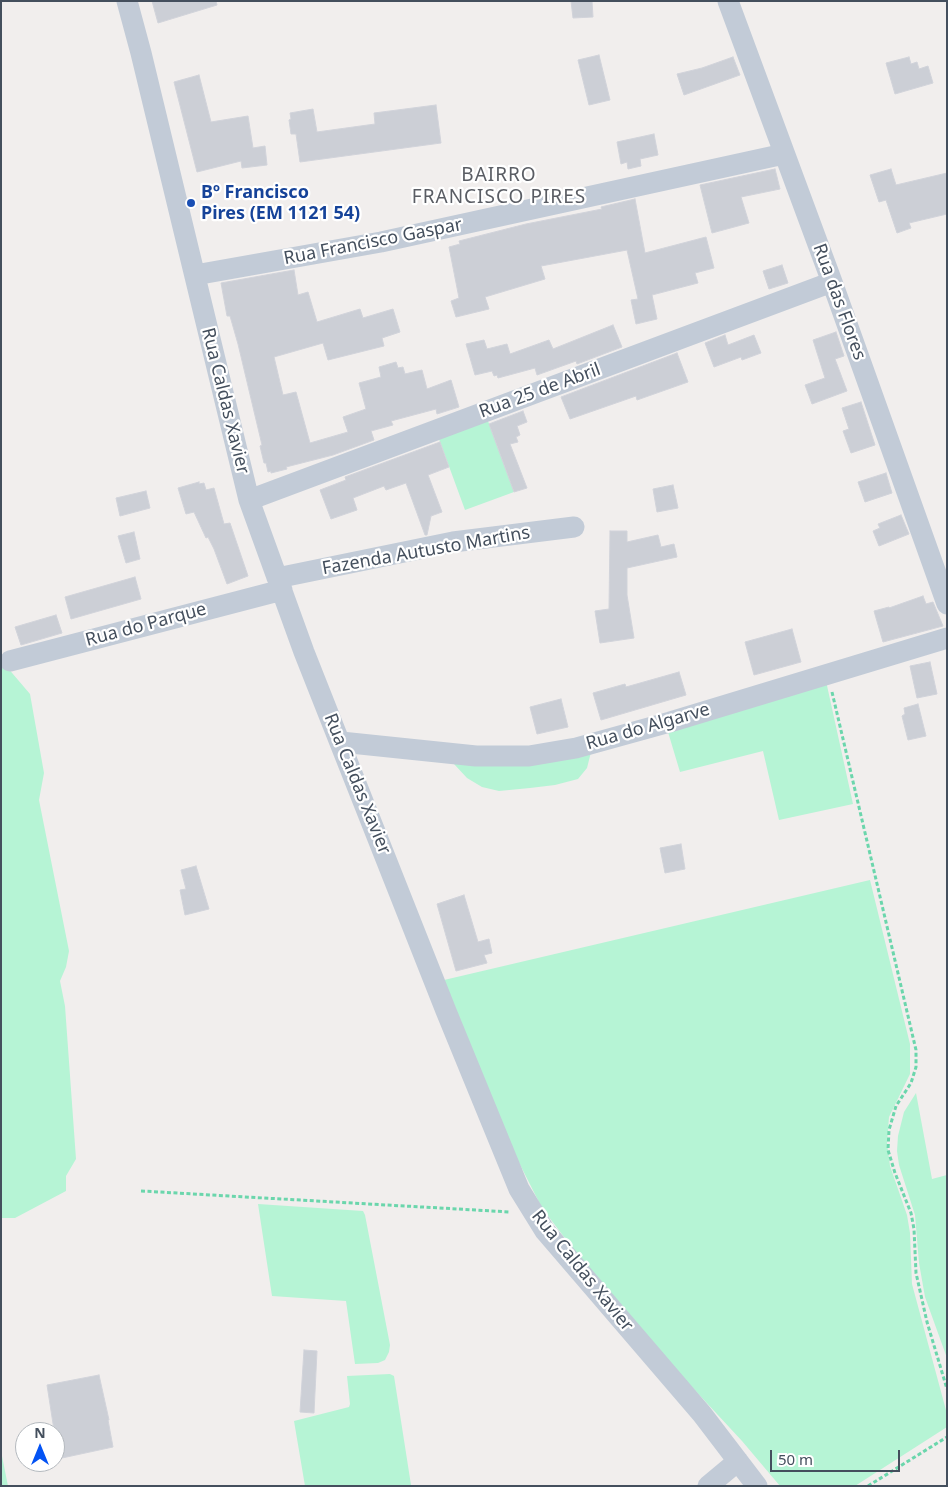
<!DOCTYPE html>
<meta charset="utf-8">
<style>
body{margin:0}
#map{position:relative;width:948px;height:1487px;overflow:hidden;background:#f1eeed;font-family:"Noto Sans",sans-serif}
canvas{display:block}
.frame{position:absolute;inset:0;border:2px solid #444f5d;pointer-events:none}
.north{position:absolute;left:15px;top:1422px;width:50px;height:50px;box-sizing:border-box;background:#fff;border:1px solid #b4b9be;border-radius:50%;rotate:0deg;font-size:14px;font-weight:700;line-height:20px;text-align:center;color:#444f5d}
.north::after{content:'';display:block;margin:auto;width:18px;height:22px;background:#0453f4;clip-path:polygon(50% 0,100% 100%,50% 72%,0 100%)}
.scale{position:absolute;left:770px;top:1450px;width:130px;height:22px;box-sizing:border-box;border:2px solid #444f5d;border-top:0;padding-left:6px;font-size:15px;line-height:18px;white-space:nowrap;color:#444f5d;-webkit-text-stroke:4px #fff;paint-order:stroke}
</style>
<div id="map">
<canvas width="948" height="1487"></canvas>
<div class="frame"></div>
<div class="north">N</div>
<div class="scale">50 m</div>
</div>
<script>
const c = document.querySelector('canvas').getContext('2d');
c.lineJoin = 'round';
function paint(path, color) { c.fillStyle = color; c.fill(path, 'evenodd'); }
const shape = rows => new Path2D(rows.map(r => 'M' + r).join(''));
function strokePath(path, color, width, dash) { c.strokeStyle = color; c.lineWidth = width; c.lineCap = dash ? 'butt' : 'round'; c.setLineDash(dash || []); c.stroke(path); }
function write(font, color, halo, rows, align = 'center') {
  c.font = font + ' "Noto Sans",sans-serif'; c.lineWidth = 4.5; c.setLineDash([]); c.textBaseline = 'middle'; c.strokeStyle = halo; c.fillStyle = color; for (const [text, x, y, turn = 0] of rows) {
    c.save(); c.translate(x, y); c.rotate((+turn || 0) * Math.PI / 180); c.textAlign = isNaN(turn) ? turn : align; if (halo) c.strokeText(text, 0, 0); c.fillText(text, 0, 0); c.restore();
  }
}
const green = shape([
 [488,421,514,492,465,510,439,439],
 [1,660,30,694,44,773,39,800,69,951,66,967,60,981,65,1006,76,1159,66,1176,66,1191,15,1218,1,1218],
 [826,681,853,804,779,820,763,751,680,772,668,732],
 [591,752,587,768,578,779,555,785,530,788,499,791,482,787,467,778,454,764],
 [870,880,910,1044,910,1074,889,1117,887,1143,890,1166,907,1215,910,1233,912,1284,947,1414,947,1427,855,1486,780,1486,742,1441,615,1304,542,1208,505,1135,444,980],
 [916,1093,932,1179,947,1175,947,1358,925,1297,919,1263,915,1215,899,1165,897,1151,898,1136,904,1112],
 [258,1204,363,1211,365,1215,390,1345,389,1352,385,1360,378,1363,355,1364,346,1301,272,1296],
 [390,1374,394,1376,411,1485,305,1486,294,1421,349,1407,350,1404,347,1376],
 [1,1451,8,1486,1,1486]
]);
const building = shape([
 [152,1,216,1,217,5,158,23,152,1],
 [571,1,592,1,593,17,573,18,571,1],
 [599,55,610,100,589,105,578,60,599,55],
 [733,57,740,75,684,95,677,74,702,68,733,57],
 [909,57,911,64,917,62,919,69,928,66,933,83,895,94,886,63,909,57],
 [199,75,211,122,248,116,253,148,265,146,267,165,242,168,241,161,197,172,174,82,199,75],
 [436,105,441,143,300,162,296,134,291,134,289,120,291,119,290,113,313,109,317,132,375,124,374,113,436,105],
 [654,134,658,155,640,159,641,166,628,169,627,162,621,164,617,142,654,134],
 [775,169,780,189,741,197,749,223,712,233,700,185,775,169],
 [891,169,896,185,947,173,947,214,909,223,911,228,897,233,886,200,879,202,870,175,891,169],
 [635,199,645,253,706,237,714,268,695,273,698,283,652,295,657,319,636,324,631,300,638,299,627,250,541,266,545,279,485,297,489,309,456,317,451,301,459,298,449,247,460,244,459,241,526,224,602,209,601,207,635,199],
 [782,265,788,283,769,289,763,271,782,265],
 [294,270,298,295,308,292,317,322,360,309,363,318,393,309,400,332,382,338,384,346,328,360,323,343,274,357,283,395,296,392,310,443,348,432,343,417,366,409,359,383,381,377,379,367,396,362,398,368,403,367,405,374,422,370,427,389,451,380,459,407,437,414,436,409,391,421,393,425,371,431,374,440,333,455,286,467,287,469,271,473,271,471,268,472,266,463,264,463,260,446,262,445,238,344,230,316,227,316,221,283,294,270],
 [613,325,622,347,577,364,576,361,537,375,535,368,498,378,497,375,494,376,492,371,475,375,466,344,484,340,487,349,507,344,510,354,549,340,553,349,613,325],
 [836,332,844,356,835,359,847,391,812,404,805,385,825,378,813,340,836,332],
 [725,335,728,345,754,335,761,353,742,360,741,357,714,367,705,343,725,335],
 [677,353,688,382,637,400,636,396,570,419,561,397,677,353],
 [861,402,875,445,851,453,843,431,849,429,842,408,861,402],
 [523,411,527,422,517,426,520,435,516,437,518,442,510,444,527,488,514,492,489,424,523,411],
 [440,442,449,467,428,475,442,512,431,516,427,535,425,535,406,483,386,490,384,486,353,498,357,510,331,519,320,490,346,480,345,477,440,442],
 [886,473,892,493,865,502,858,482,886,473],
 [199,482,199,484,204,483,206,490,214,488,224,524,230,523,248,576,227,584,214,549,208,537,206,538,194,512,186,514,178,488,199,482],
 [673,485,678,508,657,512,653,489,673,485],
 [146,491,150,508,120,516,116,498,146,491],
 [901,515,909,534,879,546,873,531,880,528,878,524,901,515],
 [610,531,627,531,627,542,658,535,661,547,674,544,677,557,627,568,627,595,634,638,600,643,595,611,609,609,610,531],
 [134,532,140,559,126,563,118,536,134,532],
 [135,577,141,599,71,619,65,597,135,577],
 [923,596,926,604,933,602,943,626,883,642,874,611,889,607,889,608,923,596],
 [56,615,62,633,21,645,15,627,56,615],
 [792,629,801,662,754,675,745,642,792,629],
 [930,662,937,694,917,698,910,666,930,662],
 [679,672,686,695,601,720,593,693,625,684,626,687,679,672],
 [561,699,568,727,537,734,530,707,561,699],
 [918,704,926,736,908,740,902,716,905,714,904,708,918,704],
 [681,844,685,869,665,873,660,848,681,844],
 [196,866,209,909,185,915,180,890,186,889,181,870,196,866],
 [464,895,478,942,489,939,492,953,484,955,487,963,456,971,437,904,464,895],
 [304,1350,317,1351,314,1413,300,1412,304,1350],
 [99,1375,109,1420,108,1420,113,1447,62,1458,56,1430,54,1430,47,1385,99,1375]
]);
const path = shape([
 [832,692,916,1050,916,1067,911,1083,896,1106,889,1130,888,1150,895,1173,911,1213,914,1229,916,1273,927,1322,947,1389],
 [141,1191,510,1212],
 [868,1486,947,1437]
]);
const minor = shape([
 [127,1,141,53,249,500,304,652,446,1011,519,1189,545,1231,702,1414,757,1486],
 [728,1,832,282,947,604],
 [195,275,381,242,784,154],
 [249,500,832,282],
 [277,578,453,542,574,527],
 [10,661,282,590],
 [341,742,476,756,529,756,576,748,670,722,947,638],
 [708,1486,738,1461]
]);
const markers = [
 [191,203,5,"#1a4fb4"]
];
const transitNames = [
 ["Bº Francisco",201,193],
 ["Pires (EM 1121 54)",201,214]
];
const streetNames = [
 ["Rua Francisco Gaspar",373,242,-11],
 ["Rua das Flores",839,302,70],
 ["Rua 25 de Abril",540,391,-20],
 ["Rua Caldas Xavier",225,401,76],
 ["Fazenda Autusto Martins",426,551,-10],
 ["Rua do Parque",146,625,-15],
 ["Rua do Algarve",648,727,-16],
 ["Rua Caldas Xavier",357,784,68],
 ["Rua Caldas Xavier",582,1271,51]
];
const neighbourhoodNames = [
 ["BAIRRO",499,176],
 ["FRANCISCO PIRES",499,198]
];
paint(green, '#b6f4d5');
paint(building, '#cccfd6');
strokePath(building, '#d1d3da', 1);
strokePath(path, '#6bd6ac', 3, [4, 2.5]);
strokePath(minor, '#c2cbd7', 21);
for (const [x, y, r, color] of markers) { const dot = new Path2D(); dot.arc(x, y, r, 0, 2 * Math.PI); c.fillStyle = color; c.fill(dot); strokePath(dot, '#fff', 2); }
write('bold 18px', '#164399', '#fff', transitNames, 'left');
write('18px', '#444f5d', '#fff', streetNames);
c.letterSpacing = '1px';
write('19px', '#5a5d64', '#fff', neighbourhoodNames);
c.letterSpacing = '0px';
</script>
